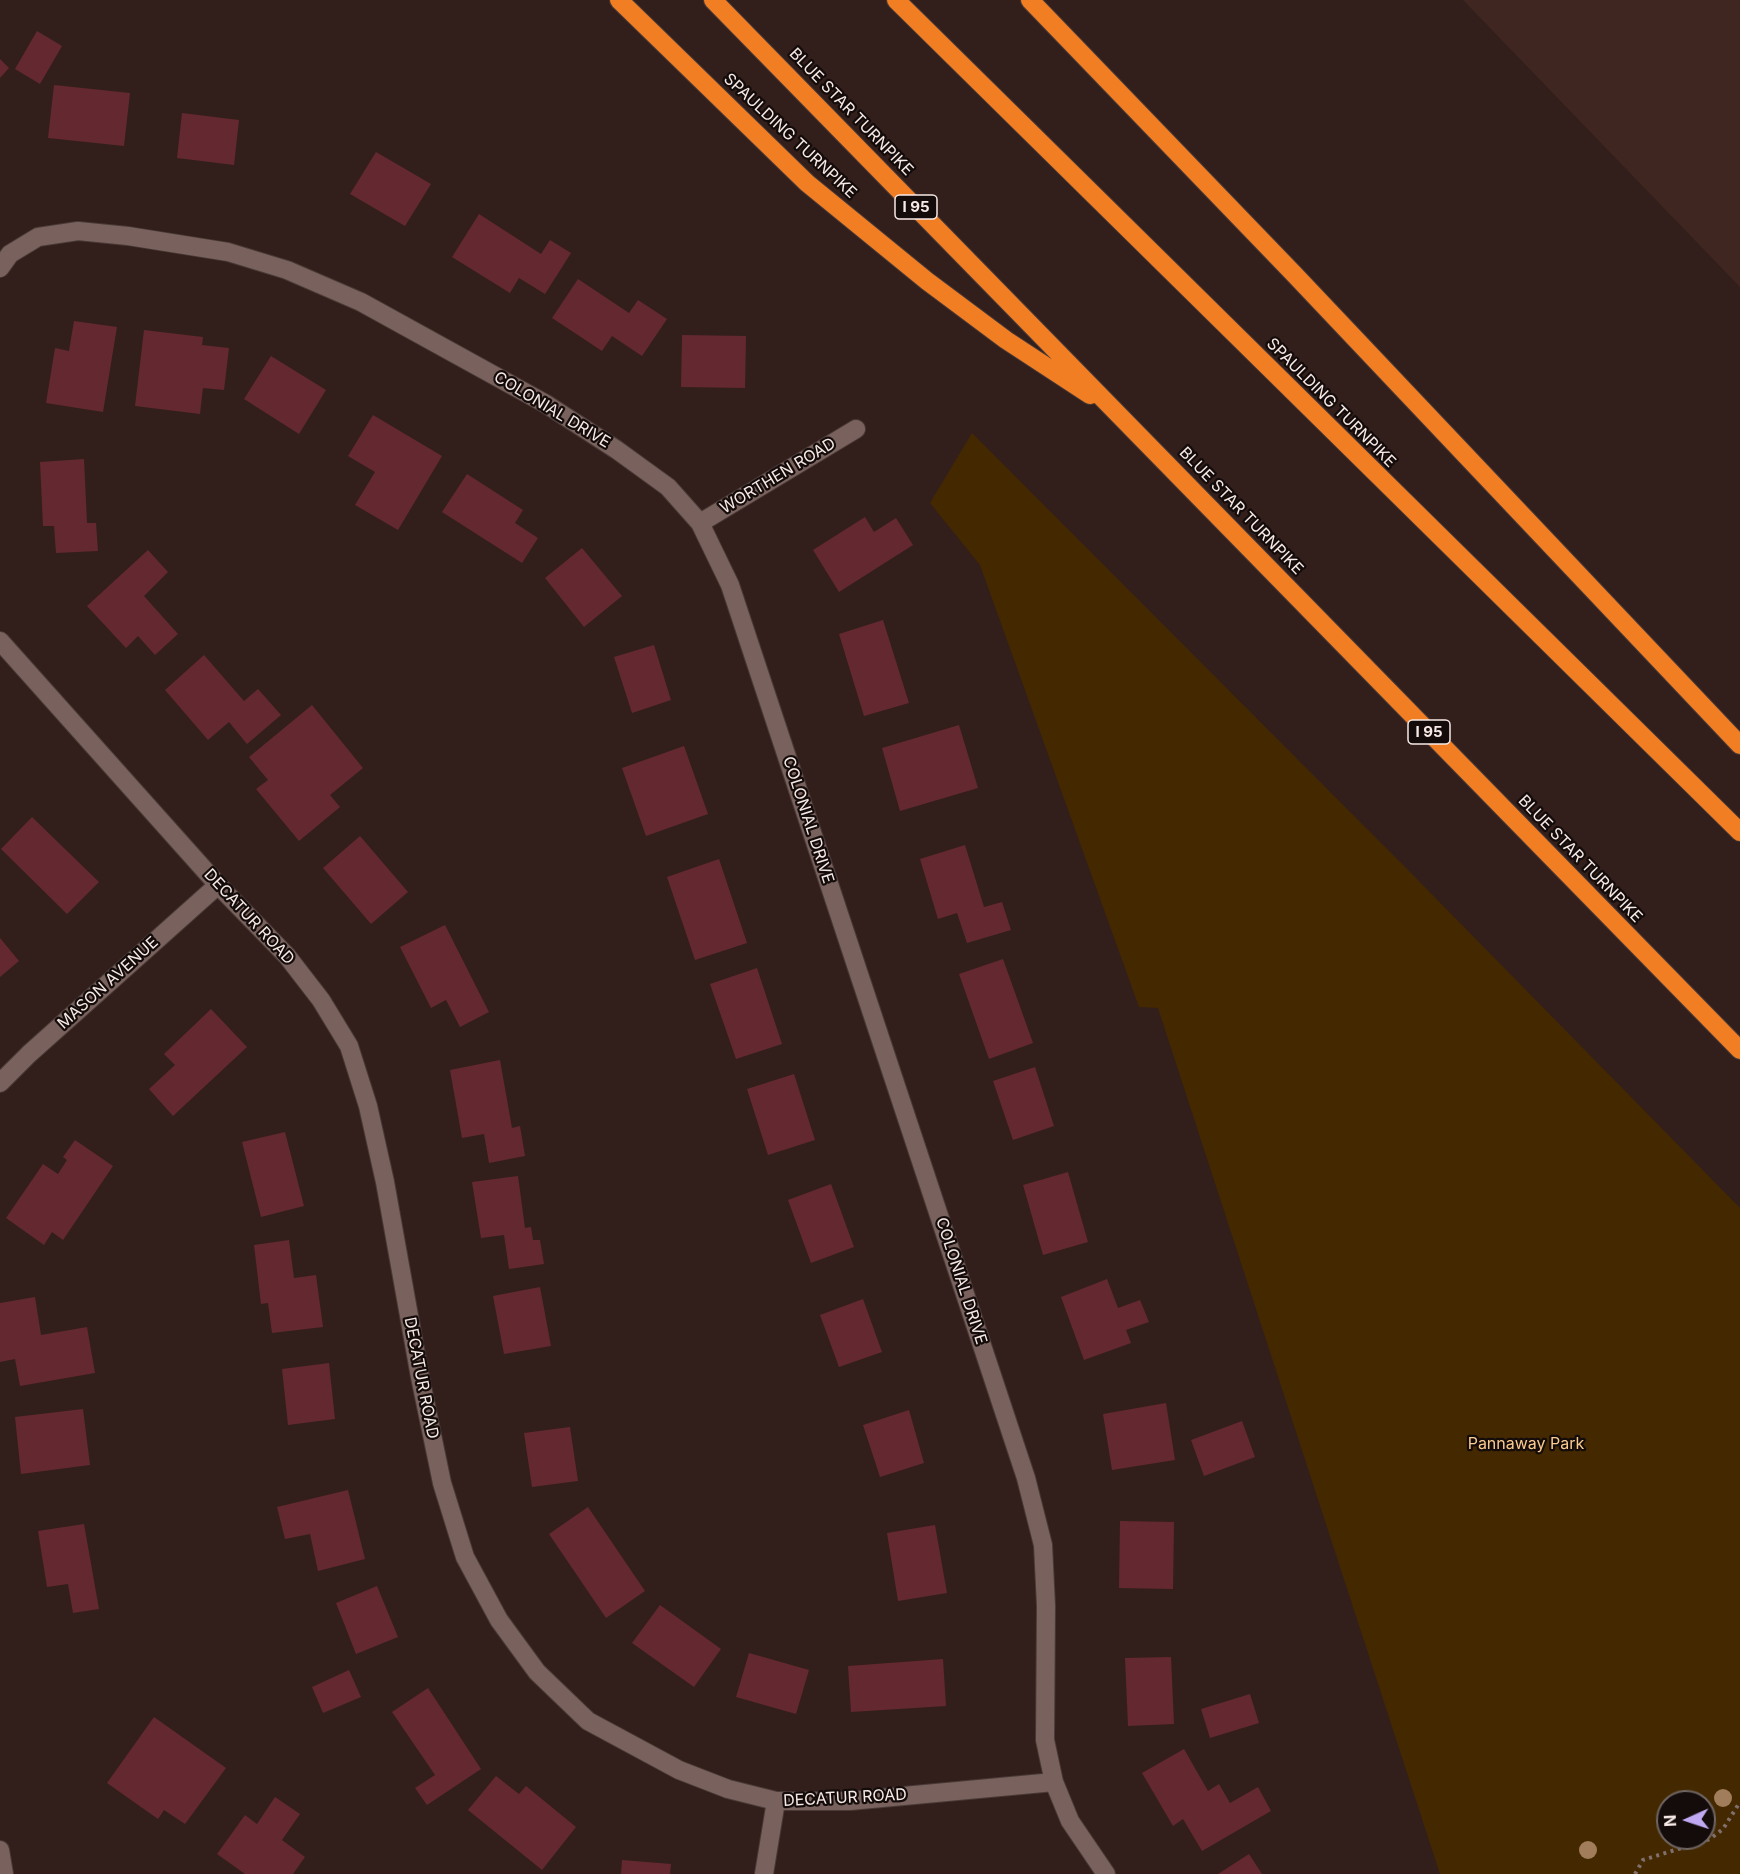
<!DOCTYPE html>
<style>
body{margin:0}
#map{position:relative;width:1740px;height:1874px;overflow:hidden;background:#321f1b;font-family:Inter,sans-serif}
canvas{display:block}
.north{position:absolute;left:1656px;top:1790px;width:60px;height:60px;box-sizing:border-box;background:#140c0a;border:2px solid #6f6562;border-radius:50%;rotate:267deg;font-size:16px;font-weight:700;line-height:24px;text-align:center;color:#f7eae6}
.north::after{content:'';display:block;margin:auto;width:21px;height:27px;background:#c1a8f3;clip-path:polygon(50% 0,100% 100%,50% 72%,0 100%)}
</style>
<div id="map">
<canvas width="1740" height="1874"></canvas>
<div class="north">N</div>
</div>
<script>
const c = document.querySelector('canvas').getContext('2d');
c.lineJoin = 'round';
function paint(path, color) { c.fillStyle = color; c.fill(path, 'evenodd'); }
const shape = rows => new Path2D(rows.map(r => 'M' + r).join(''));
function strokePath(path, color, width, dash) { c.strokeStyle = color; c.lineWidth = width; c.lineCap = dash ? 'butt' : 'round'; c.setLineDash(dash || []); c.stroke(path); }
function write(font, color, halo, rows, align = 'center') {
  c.font = font + ' Inter,sans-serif'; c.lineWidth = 4.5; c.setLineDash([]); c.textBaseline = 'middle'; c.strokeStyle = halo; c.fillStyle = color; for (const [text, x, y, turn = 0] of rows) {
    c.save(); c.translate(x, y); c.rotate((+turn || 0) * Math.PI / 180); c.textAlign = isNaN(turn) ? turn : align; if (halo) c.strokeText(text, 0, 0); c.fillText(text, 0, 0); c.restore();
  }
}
const built = shape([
 [1463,0,1740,0,1740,287]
]);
const green = shape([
 [972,433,1407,869,1740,1208,1740,1874,1440,1874,1158,1008,1139,1007,980,565,930,503],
 [1668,1802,1704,1802,1704,1838,1668,1838]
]);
const building = shape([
 [37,31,62,46,40,84,15,69],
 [0,59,9,68,0,78],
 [54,85,130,93,124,146,48,138],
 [182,113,239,120,234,165,177,158],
 [376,152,431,184,405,226,350,194],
 [479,214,541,254,550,240,571,253,545,294,519,278,510,293,452,257],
 [578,279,629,313,638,300,667,319,642,356,612,336,602,351,552,318],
 [74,321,117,327,103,412,46,403,55,348,69,351],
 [144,330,203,337,202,345,229,348,224,390,203,388,200,414,135,406],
 [682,335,746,336,745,388,681,387],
 [271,356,326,390,299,434,244,399],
 [373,415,442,456,398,530,355,505,375,472,348,456],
 [84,459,87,523,96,523,98,551,56,553,54,526,43,526,40,462],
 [467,474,523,510,515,523,538,538,522,563,442,512],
 [865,517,874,532,896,518,913,545,839,592,813,550],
 [582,548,622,596,584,627,545,578],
 [148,550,168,572,144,596,178,634,155,655,138,636,126,648,87,606],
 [883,620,909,703,864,716,839,634],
 [654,645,671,700,632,713,614,657],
 [204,655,244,701,258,689,281,715,247,744,229,722,208,740,165,690],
 [312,705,363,768,330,795,340,807,299,841,256,789,268,780,249,757],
 [959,725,978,788,900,811,882,748],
 [684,746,708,814,646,836,622,768],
 [32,817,99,882,67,914,1,849],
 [360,836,408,892,371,924,323,868],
 [965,845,984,907,1002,902,1011,930,967,943,957,913,938,919,920,859],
 [719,859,747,943,695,960,667,877],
 [445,925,489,1012,460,1027,446,1000,431,1008,400,947],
 [0,938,19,961,0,977],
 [1003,959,1033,1043,989,1059,959,974],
 [757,968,782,1044,736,1059,710,984],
 [211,1009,247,1047,173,1116,149,1089,175,1065,164,1054],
 [500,1060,512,1128,520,1126,525,1156,489,1163,484,1134,462,1138,450,1070],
 [1035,1067,1054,1126,1013,1140,993,1081],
 [794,1074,815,1140,768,1155,747,1089],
 [285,1132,304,1206,261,1217,242,1142],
 [75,1140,113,1166,63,1240,52,1232,44,1245,6,1218,43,1164,58,1174,67,1160,63,1157],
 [1068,1172,1088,1242,1043,1255,1023,1185],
 [518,1176,525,1228,531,1227,533,1240,540,1240,544,1264,509,1269,504,1235,481,1238,472,1182],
 [831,1184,854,1247,811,1263,788,1200],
 [289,1240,294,1278,316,1275,323,1327,272,1333,268,1303,261,1304,254,1245],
 [1107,1279,1118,1308,1140,1300,1149,1322,1126,1330,1131,1343,1084,1360,1061,1297],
 [540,1287,551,1346,504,1354,493,1296],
 [35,1297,41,1335,87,1327,95,1373,20,1386,15,1359,0,1362,0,1303],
 [863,1299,882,1352,839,1367,820,1315],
 [329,1363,335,1419,288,1425,282,1369],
 [1166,1403,1175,1460,1112,1470,1103,1414],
 [83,1409,90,1465,21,1474,15,1417],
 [909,1410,924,1463,880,1477,863,1425],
 [1242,1421,1255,1457,1204,1476,1191,1440],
 [570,1427,578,1481,532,1487,524,1433],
 [348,1490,365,1559,318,1571,310,1534,285,1539,277,1507],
 [588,1507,645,1591,606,1618,549,1534],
 [1120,1521,1174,1522,1173,1589,1119,1588],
 [84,1524,99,1609,73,1613,68,1584,47,1587,38,1531],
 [935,1525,947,1593,898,1601,887,1533],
 [377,1586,398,1637,356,1654,336,1603],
 [660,1605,721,1649,694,1687,632,1643],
 [749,1653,809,1670,796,1714,736,1697],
 [1171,1657,1174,1724,1128,1726,1125,1658],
 [943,1659,946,1706,851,1712,848,1666],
 [349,1670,361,1697,323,1713,312,1687],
 [428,1688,481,1769,427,1805,415,1788,435,1775,392,1712],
 [1250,1694,1259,1723,1210,1738,1201,1709],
 [154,1717,226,1768,185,1824,164,1810,158,1819,107,1783],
 [1184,1749,1208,1791,1219,1784,1230,1803,1258,1787,1271,1811,1202,1851,1183,1819,1173,1826,1142,1773],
 [496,1776,519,1794,526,1786,576,1827,542,1870,468,1810],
 [275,1797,300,1814,282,1840,305,1857,293,1874,245,1874,217,1854,245,1815,257,1824],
 [1249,1854,1262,1874,1218,1874],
 [622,1860,671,1864,670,1874,621,1874]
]);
const path = shape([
 [1635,1874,1643,1860,1710,1839,1723,1829,1740,1802]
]);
const minor = shape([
 [0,268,10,254,38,237,78,231,128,236,228,252,287,270,361,302,546,404,617,450,668,487,700,523,730,585,1026,1478,1043,1545,1046,1606,1045,1740,1054,1782,1070,1821,1106,1874],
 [700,523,856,429],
 [0,641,218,885,287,956,321,1000,349,1046,368,1106,385,1182,420,1377,442,1483,465,1557,499,1620,537,1672,588,1721,679,1770,728,1789,776,1801,850,1801,1054,1782],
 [0,1083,29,1054,218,885],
 [0,1850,4,1874],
 [764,1874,776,1801]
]);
const motorway = shape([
 [619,0,807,183,927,281,1006,340,1090,395],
 [713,0,1740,1050],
 [896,0,1740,832],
 [1030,0,1294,274,1740,745]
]);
const trees = [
 [1723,1798],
 [1588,1850]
];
const shields = [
 [916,207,42],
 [1429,732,42]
];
const shieldNames = [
 ["I 95",916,207],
 ["I 95",1429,732]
];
const streetNames = [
 ["BLUE STAR TURNPIKE",851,112,46],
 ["SPAULDING TURNPIKE",790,136,43],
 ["SPAULDING TURNPIKE",1331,403,45],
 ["COLONIAL DRIVE",552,410,31],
 ["WORTHEN ROAD",778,476,-31],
 ["BLUE STAR TURNPIKE",1241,511,46],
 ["COLONIAL DRIVE",808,820,72],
 ["BLUE STAR TURNPIKE",1580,859,46],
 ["DECATUR ROAD",249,917,47],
 ["MASON AVENUE",108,983,-42],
 ["COLONIAL DRIVE",961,1281,72],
 ["DECATUR ROAD",421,1378,79],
 ["DECATUR ROAD",845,1798,-3]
];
const parkNames = [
 ["Pannaway Park",1526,1444]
];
paint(built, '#402620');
paint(green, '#442800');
paint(building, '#642830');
strokePath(minor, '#4a3a37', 20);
strokePath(motorway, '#4a3a37', 20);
strokePath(path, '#806f6b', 4, [3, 4.5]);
strokePath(minor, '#79625d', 18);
strokePath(motorway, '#f27e24', 18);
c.fillStyle = '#a17d5b';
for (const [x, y] of trees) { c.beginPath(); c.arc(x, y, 9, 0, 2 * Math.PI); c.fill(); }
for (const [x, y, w] of shields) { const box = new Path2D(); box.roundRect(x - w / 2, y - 12, w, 24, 4.5); c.fillStyle = '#140c0a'; c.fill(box); strokePath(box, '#f7eae6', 1.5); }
write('bold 15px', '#f7eae6', null, shieldNames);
write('16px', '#f7eae6', '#140c0a', streetNames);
write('16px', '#fbca8f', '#140c0a', parkNames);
</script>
